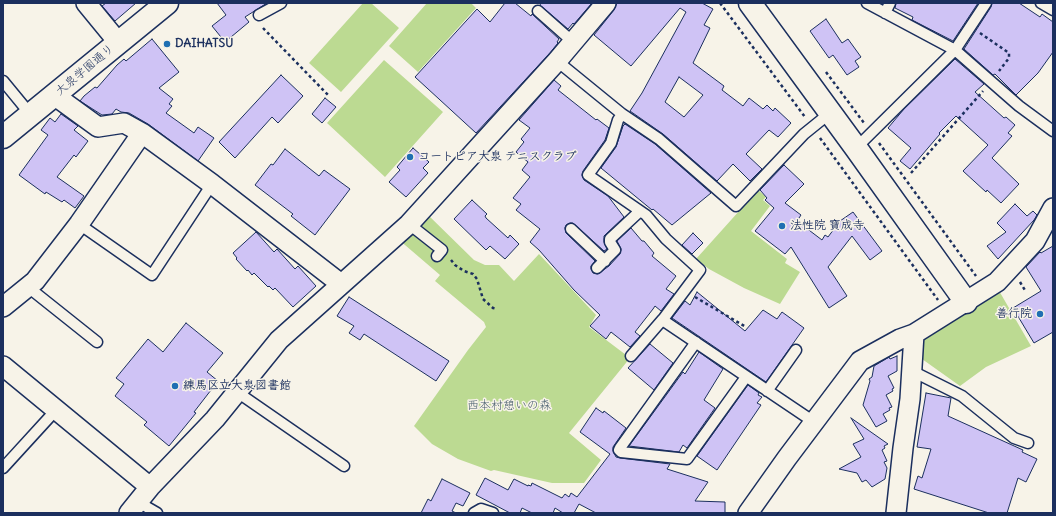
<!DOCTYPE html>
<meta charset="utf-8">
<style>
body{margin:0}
#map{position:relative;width:1056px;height:516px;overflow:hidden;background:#f7f3e8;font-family:Delius,sans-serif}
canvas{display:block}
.frame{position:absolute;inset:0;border:4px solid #1b2f5e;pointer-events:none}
</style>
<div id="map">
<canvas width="1056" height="516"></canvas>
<div class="frame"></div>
</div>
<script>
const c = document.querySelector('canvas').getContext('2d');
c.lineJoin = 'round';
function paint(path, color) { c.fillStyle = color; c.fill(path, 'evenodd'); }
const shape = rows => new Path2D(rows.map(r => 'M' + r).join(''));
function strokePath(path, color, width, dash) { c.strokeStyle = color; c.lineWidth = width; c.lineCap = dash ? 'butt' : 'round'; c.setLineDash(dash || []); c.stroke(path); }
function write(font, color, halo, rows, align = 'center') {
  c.font = font + ' Delius,"Klee One",sans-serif'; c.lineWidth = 3; c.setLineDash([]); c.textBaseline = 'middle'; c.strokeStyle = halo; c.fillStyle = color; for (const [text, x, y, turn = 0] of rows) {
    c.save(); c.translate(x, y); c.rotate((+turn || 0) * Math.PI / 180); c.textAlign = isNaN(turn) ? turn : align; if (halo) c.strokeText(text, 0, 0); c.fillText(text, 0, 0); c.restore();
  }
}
const green = shape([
 [363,3,371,3,399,28,341,92,309,63],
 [427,3,471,3,476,8,418,72,389,46],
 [384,60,443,112,385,177,327,123],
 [758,190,766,197,763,200,770,206,751,231,787,259,785,263,800,272,780,304,744,288,709,269,696,259],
 [426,213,474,260,485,265,499,265,514,281,539,254,596,315,589,327,630,358,569,433,601,460,584,483,552,483,494,470,491,471,458,459,432,444,414,426,468,350,486,327,484,322,435,281,440,275,398,239],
 [998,289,1031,346,986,367,960,386,922,359,924,335]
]);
const building = shape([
 [106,3,136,3,115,21,102,6,106,3],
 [217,3,267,3,245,17,249,22,225,42,212,26,226,15,217,3],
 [505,3,515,3,531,16,532,14,559,39,557,42,558,43,549,54,476,133,415,77,477,9,490,22,505,3],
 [541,3,592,3,574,24,573,23,568,29,540,5,541,3],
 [617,3,702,3,713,9,704,25,710,28,693,63,724,86,722,90,743,106,749,98,763,109,767,105,773,111,775,108,791,123,778,137,769,130,746,154,762,169,750,181,733,164,717,181,663,134,630,111,642,93,686,12,680,8,631,66,594,35,614,10,617,3],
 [679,77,703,95,684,117,665,102,679,77],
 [896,3,978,3,953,41,912,20,913,17,895,8,896,3],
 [992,3,1019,3,1040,17,1042,14,1053,22,1053,52,1038,73,1016,95,995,74,993,75,964,49,991,7,992,3],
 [826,19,842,43,848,39,861,57,855,61,859,67,847,75,833,55,829,58,810,31,826,19],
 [152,39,179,72,159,88,173,99,169,104,172,106,166,113,194,133,198,127,214,138,198,161,148,124,129,113,121,112,116,109,112,114,102,115,80,101,84,96,95,87,97,88,117,65,124,59,126,61,152,39],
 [955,59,984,84,975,92,1004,118,1006,117,1015,125,1008,133,1012,136,992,158,1019,184,1001,203,987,190,986,192,963,171,988,145,956,116,939,133,940,134,910,169,900,161,911,148,888,128,904,109,955,59],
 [281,75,303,96,278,123,272,117,235,158,219,142,281,75],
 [554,80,561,86,558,90,596,120,597,119,609,128,605,140,583,171,582,175,584,180,608,196,624,217,604,236,604,242,607,249,604,251,573,223,570,223,566,225,565,228,566,233,595,261,591,266,591,269,593,273,598,274,609,266,620,254,621,249,617,241,631,228,642,241,644,241,654,253,652,256,676,276,666,289,674,294,661,311,655,306,653,309,635,332,640,336,630,347,611,332,606,339,590,326,600,315,574,290,539,250,530,242,540,229,516,210,521,204,513,198,530,177,522,170,528,162,516,152,524,142,521,139,530,128,519,120,554,80],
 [325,98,336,107,322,123,312,114,325,98],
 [61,114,78,126,74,130,88,141,76,157,74,155,57,177,84,196,75,208,64,200,62,202,46,192,45,194,19,175,48,135,41,130,50,118,55,122,61,114],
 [625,124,655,144,711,193,672,225,653,209,652,210,601,168,616,147,623,126,625,124],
 [413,148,429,162,423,168,428,173,406,197,389,182,400,170,397,167,413,148],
 [285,149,319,176,324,170,350,189,315,235,291,216,293,214,255,185,271,164,273,165,285,149],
 [784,165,804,184,785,203,801,215,797,221,822,240,825,235,828,237,840,221,853,212,882,251,870,260,852,236,828,267,847,296,829,308,791,247,785,254,755,231,774,208,765,200,767,198,760,190,784,165],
 [472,200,487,214,485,216,486,218,508,238,510,235,519,244,505,259,490,246,486,250,454,219,472,200],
 [1015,204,1027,216,1033,211,1037,215,1034,220,998,259,987,246,1006,232,997,223,1015,204],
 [256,232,274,252,277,249,295,269,298,266,316,286,293,307,275,288,273,290,269,286,268,287,254,273,252,275,248,270,247,271,236,259,237,258,233,253,256,232],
 [693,233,703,243,692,254,682,245,693,233],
 [1053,246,1053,332,1034,343,1013,308,1041,291,1026,267,1040,252,1041,253,1053,246],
 [697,292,745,331,763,310,777,319,782,312,804,328,766,382,672,318,685,301,690,305,697,292],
 [349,297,449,361,436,381,364,334,360,340,349,333,354,326,337,316,349,297],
 [186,323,223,353,207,372,218,381,194,412,196,413,169,446,144,425,147,422,115,396,124,384,116,378,148,339,163,352,186,323],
 [650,344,673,363,654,390,628,368,650,344],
 [699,352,723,369,704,400,715,408,687,448,683,445,679,452,629,446,683,372,685,374,699,352],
 [897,356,897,371,888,376,894,388,892,389,893,391,886,395,892,407,889,408,890,410,883,414,887,421,876,427,863,405,870,381,869,379,872,377,874,366,889,357,890,359,897,356],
 [748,385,759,393,758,395,762,397,757,403,761,405,717,470,697,456,748,385],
 [926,393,951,398,948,416,1023,450,1022,452,1037,459,1026,482,1018,478,1007,513,989,513,914,489,918,476,922,478,931,449,917,447,926,393],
 [596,408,603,413,604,411,626,428,613,447,613,451,616,457,620,458,670,464,667,469,708,482,695,501,725,502,725,513,596,513,579,504,574,513,563,513,555,508,553,513,532,513,522,508,520,513,510,513,476,495,485,478,508,490,514,479,528,486,528,485,531,486,532,483,562,498,565,494,569,497,571,493,577,497,610,454,580,432,596,408],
 [851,418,888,444,884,446,885,448,882,450,887,461,884,462,887,468,885,479,872,487,866,480,862,482,857,473,839,469,861,457,853,444,864,439,851,418],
 [442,479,470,493,463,506,456,503,452,511,456,513,421,513,428,499,431,501,442,479]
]);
const path = shape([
 [720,3,805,117],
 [263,28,329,96],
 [980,33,1009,53,1009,58,999,71],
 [826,72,864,123],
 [820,138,938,300],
 [879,143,976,276],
 [911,173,983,91],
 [451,260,455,265,464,271,473,274,477,279,483,299,493,308,497,309],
 [1020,282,1026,292],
 [695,297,746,327]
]);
const lane = shape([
 [867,3,955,50,1019,106,1053,131],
 [1041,3,1053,10],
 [538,11,573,42],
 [885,13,890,3],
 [259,15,281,3],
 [557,61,622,114,659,139,736,206,804,134,830,113],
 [3,81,31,115],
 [622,114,618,120,611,143,588,175,646,215,666,239,700,270,664,318,664,321,814,422],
 [856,148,955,50,986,3],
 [79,224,152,275,212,184],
 [409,224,442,250,437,256],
 [571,229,605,261],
 [597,268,615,250,610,242,610,239,640,211],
 [28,287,97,342],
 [696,342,620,448,619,450,621,452,687,459,746,377],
 [631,356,663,319],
 [912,371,962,396,1014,438,1028,443],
 [767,391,796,350],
 [237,392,344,466],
 [3,468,56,410],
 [138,502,157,513],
 [474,513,481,509,493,513]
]);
const street = shape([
 [86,3,118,42],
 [54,95,98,127,124,123,142,133,212,184,341,284],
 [3,307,35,281,79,224,142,133],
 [3,366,150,487],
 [129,513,150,487,215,419,279,340,409,224,557,61,606,3],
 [748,513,787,458,860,361,900,339,914,334,997,282,1035,241,1053,208],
 [896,513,903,448,910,399,914,334]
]);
const secondary = shape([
 [750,3,856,148,966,302],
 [3,137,167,3]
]);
const markers = [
 [167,44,4,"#1f6fb2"],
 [410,157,4,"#1f6fb2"],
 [782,226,4,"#1f6fb2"],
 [1040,314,4,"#1f6fb2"],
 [175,386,4,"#1f6fb2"]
];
const poiNames = [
 ["DAIHATSU",175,44],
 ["コートピア大泉 テニスクラブ",418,157],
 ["法性院 寶成寺",790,226],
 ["善行院",1032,314,"right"],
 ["練馬区立大泉図書館",183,386]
];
const streetNames = [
 ["大泉学園通り",85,70,-40]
];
const parkNames = [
 ["西本村憩いの森",509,406]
];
paint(green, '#bcda92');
paint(building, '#cfc3f5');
strokePath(building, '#1b2f5e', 1);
strokePath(lane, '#1b2f5e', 13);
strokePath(street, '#1b2f5e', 22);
strokePath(secondary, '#1b2f5e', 25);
strokePath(path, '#1b2f5e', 2.5, [3, 3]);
strokePath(lane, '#f7f3e8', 10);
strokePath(street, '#f7f3e8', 19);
strokePath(secondary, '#f7f3e8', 22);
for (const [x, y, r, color] of markers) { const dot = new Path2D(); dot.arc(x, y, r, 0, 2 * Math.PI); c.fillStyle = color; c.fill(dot); strokePath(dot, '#f7f3e8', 1.5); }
write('bold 12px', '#1b2f5e', '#f7f3e8', poiNames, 'left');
write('12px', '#1b2f5e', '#f7f3e8', streetNames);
write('12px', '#435a6b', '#f7f3e8', parkNames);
</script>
